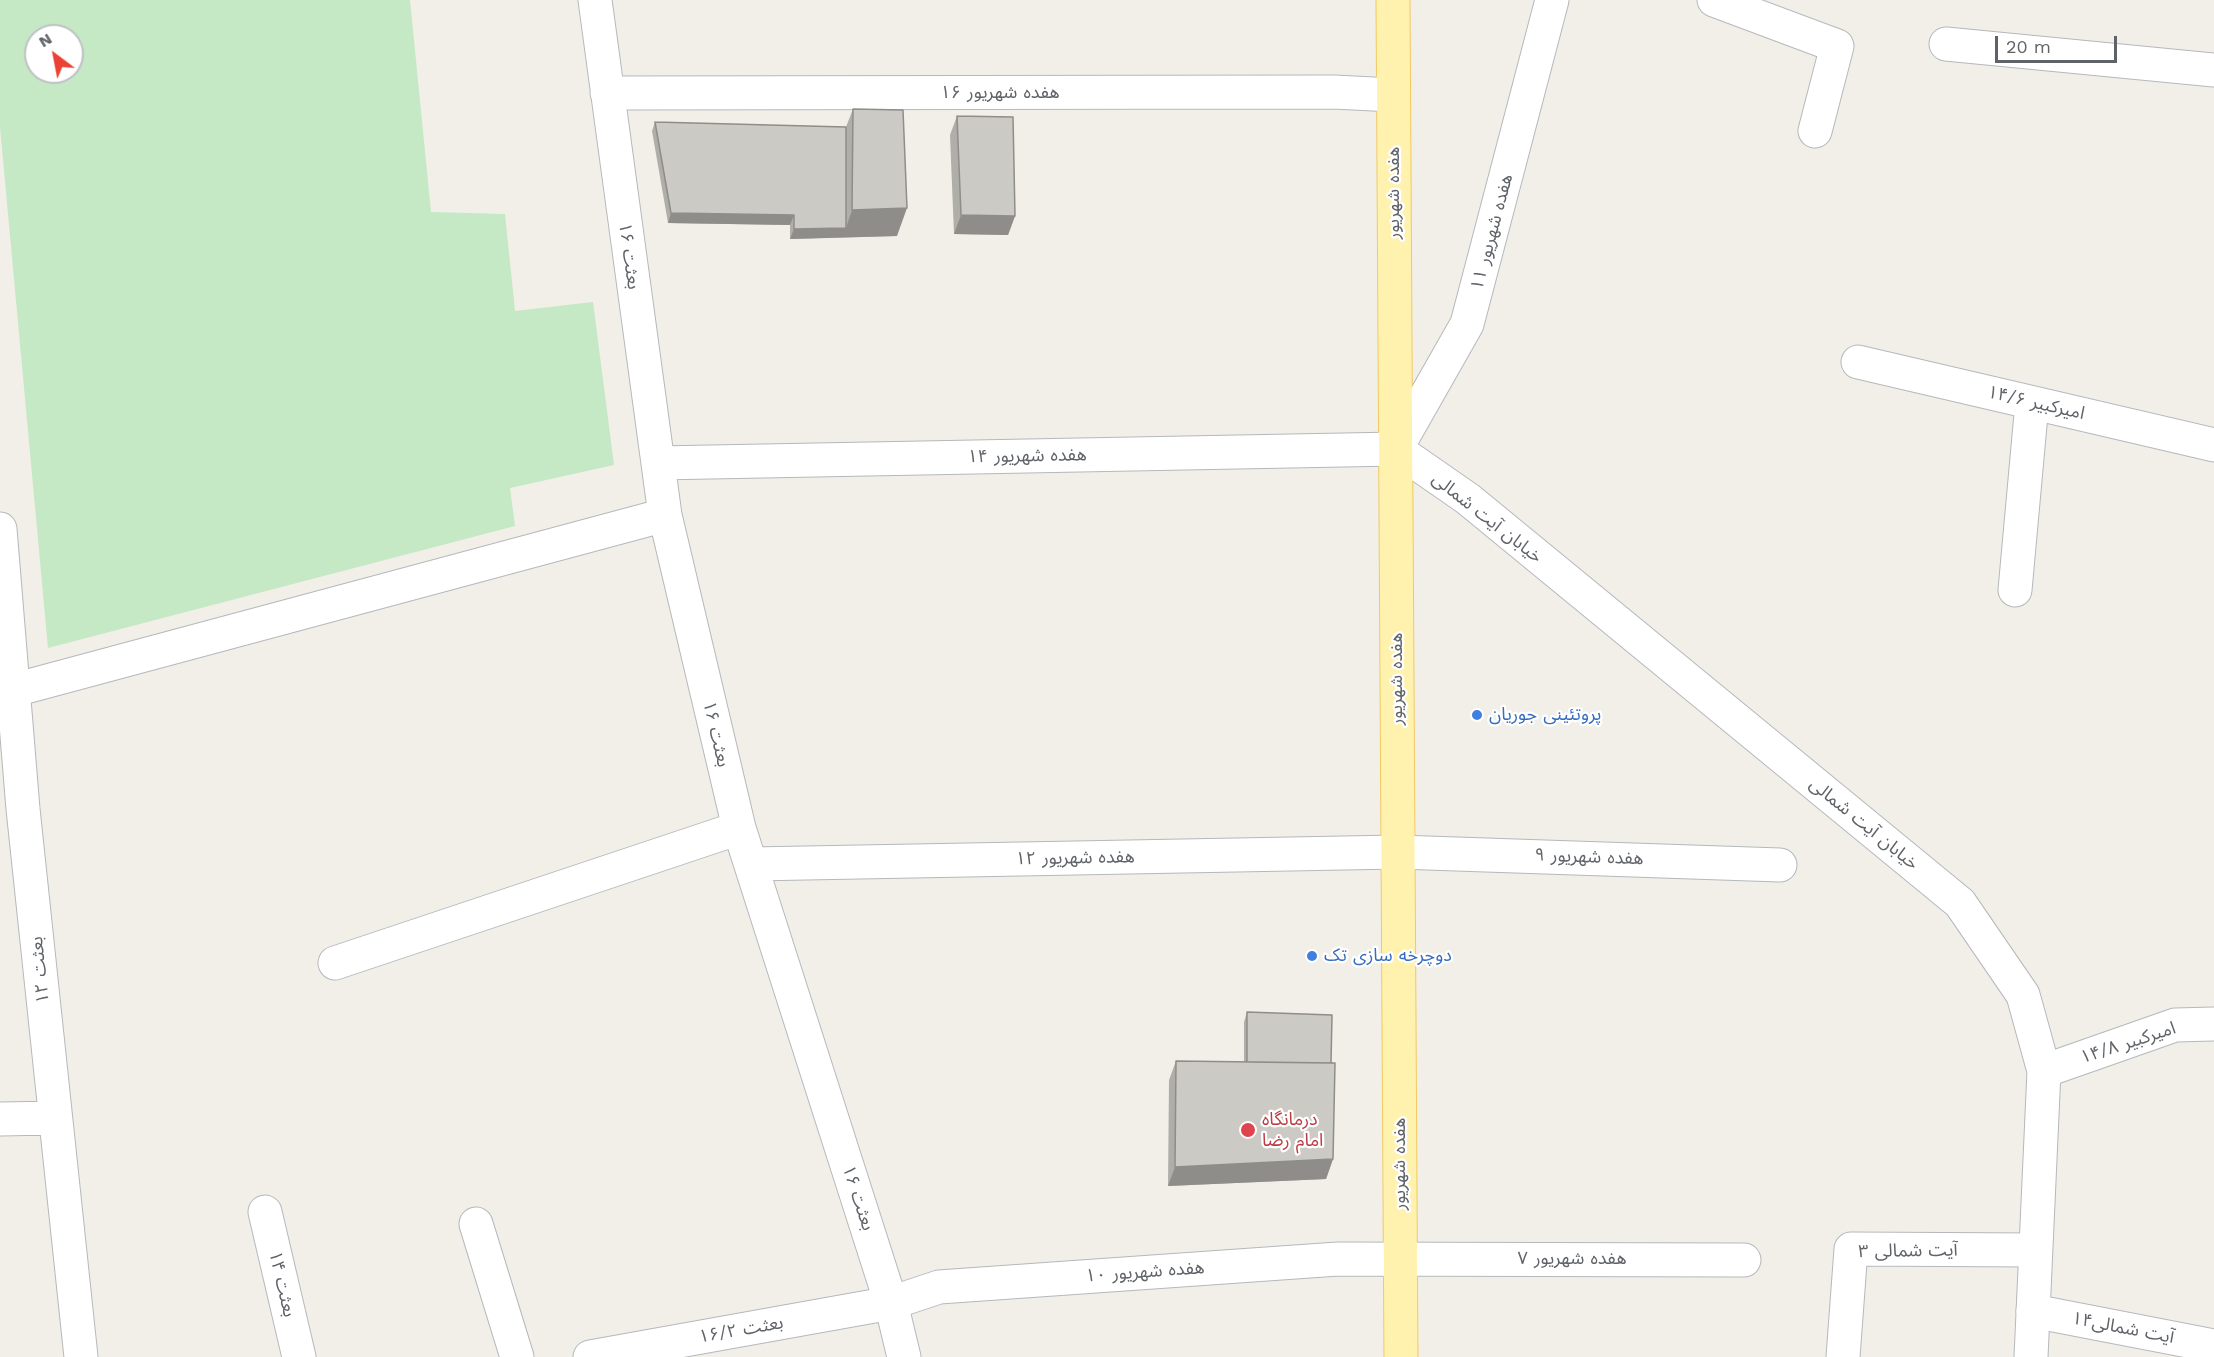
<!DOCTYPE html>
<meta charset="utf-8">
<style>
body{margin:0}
#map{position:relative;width:2214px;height:1357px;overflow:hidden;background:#f1efe8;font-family:"Work Sans",sans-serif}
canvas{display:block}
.north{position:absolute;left:24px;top:24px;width:60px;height:60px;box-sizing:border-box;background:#fff;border:2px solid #bfc1c3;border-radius:50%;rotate:328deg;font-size:16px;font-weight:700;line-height:24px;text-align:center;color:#5f6368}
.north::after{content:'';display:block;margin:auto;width:21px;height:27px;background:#ea4335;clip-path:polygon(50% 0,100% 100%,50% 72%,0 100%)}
.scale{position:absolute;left:1995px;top:36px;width:122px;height:27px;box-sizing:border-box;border:3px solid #5f6368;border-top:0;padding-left:8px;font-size:18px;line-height:21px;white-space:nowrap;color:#5f6368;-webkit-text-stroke:4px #fff;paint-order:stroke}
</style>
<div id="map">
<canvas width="2214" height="1357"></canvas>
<div class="north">N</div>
<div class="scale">20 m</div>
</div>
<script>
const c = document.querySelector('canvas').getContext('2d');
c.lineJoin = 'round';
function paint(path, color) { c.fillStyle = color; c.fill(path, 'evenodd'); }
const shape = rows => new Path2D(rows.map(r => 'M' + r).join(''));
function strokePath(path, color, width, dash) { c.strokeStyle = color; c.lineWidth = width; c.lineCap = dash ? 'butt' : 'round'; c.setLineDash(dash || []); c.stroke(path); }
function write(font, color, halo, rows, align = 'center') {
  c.font = font + ' "Work Sans","Noto Sans Arabic",sans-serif'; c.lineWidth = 4.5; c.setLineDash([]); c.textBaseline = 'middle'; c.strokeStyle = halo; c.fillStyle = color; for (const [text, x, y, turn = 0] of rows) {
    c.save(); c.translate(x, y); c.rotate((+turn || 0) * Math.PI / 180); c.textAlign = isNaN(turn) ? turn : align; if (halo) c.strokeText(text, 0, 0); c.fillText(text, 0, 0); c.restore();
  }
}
const green = shape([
 [0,0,410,0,431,212,505,214,515,311,593,302,614,465,510,488,515,526,48,648,0,127],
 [36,36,72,36,72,72,36,72]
]);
const minor = shape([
 [595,0,665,515,739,828,891,1303,904,1357],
 [1714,0,1837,46,1815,131],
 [1946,44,2214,70],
 [607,93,1334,92,1393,95],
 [1858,362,2214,445],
 [658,463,1396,449,1467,324,1552,0],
 [0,529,23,809,81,1357],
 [2015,590,2032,403],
 [14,690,665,515],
 [752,864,1398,852,1780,865],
 [335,963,739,828],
 [2044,1071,2175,1025,2214,1024],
 [0,1119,55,1118],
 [265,1212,299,1357],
 [476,1224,517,1357],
 [2033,1311,2214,1346],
 [590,1357,891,1303,939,1287,1338,1259,1744,1260],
 [1843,1357,1851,1249,2035,1250]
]);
const tertiary = shape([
 [1396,449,1468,499,1960,903,2023,995,2044,1071,2031,1357]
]);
const primary = shape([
 [1393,0,1401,1357]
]);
const wall = shape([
 [853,109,897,236,790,239,790,225,668,223,652,131,655,122,846,127],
 [957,116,1015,216,1008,235,954,234,950,135],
 [1247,1012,1331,1063,1333,1159,1326,1179,1168,1186,1169,1080,1176,1061,1244,1062,1244,1022]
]);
const shadedWall = shape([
 [907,208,897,236,790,239,794,229,846,228,852,210],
 [671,213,794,215,790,225,668,223],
 [961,215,1015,216,1008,235,954,234],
 [1333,1159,1326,1179,1168,1186,1175,1167]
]);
const building = shape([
 [853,109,903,110,907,208,852,210,853,109],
 [957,116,1013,117,1015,216,961,215,957,116],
 [655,122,846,127,846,228,794,229,794,215,671,213,655,122],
 [1247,1012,1332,1015,1331,1063,1247,1062,1247,1012],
 [1176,1061,1335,1063,1333,1159,1175,1167,1176,1061]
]);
const markers = [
 [1477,715,6,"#3f7fe0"],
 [1312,956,6,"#3f7fe0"],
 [1248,1130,8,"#e0444e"]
];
const streetNames = [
 ["هفده شهریور ۱۶",1000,93],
 ["هفده شهریور",1394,193,-90],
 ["هفده شهریور ۱۱",1492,232,-75],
 ["بعثت ۱۶",629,256,82],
 ["امیرکبیر ۱۴/۶",2036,403,13],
 ["هفده شهریور ۱۴",1027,456,-1],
 ["خیابان آیت شمالی",1487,518,38],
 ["هفده شهریور",1397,679,-90],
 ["بعثت ۱۶",716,734,77],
 ["خیابان آیت شمالی",1864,824,39],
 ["هفده شهریور ۹",1589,857,2],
 ["هفده شهریور ۱۲",1075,858,-1],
 ["بعثت ۱۲",40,970,-96],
 ["امیرکبیر ۱۴/۸",2128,1043,-18],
 ["هفده شهریور",1400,1164,-90],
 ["بعثت ۱۶",858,1198,72],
 ["آیت شمالی ۳",1908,1251,-1],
 ["هفده شهریور ۷",1572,1259],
 ["هفده شهریور ۱۰",1145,1272,-4],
 ["بعثت ۱۴",282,1284,77],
 ["آیت شمالی۱۴",2123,1328,11],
 ["بعثت ۱۶/۲",741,1330,-10]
];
const shopNames = [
 ["پروتئینی جوریان",1489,715],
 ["دوچرخه سازی تک",1324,956]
];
const healthNames = [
 ["درمانگاه",1262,1120],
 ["امام رضا",1262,1141]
];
paint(green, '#c5e8c5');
strokePath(minor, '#b5b8bc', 35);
strokePath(tertiary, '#b5b8bc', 35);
strokePath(primary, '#f2c960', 35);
strokePath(minor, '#fff', 33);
strokePath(tertiary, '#fff', 33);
strokePath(primary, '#fff2af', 33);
paint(wall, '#afaea9');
paint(shadedWall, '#8f8d8a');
paint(building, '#cccac5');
strokePath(building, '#8f8d8a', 1.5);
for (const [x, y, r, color] of markers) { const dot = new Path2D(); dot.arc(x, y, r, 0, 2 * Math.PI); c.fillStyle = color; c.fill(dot); strokePath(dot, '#fff', 2); }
write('18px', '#5f6368', '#fff', streetNames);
write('18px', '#366cbe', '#fff', shopNames, 'left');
write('18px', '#be3a42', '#fff', healthNames, 'left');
</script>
